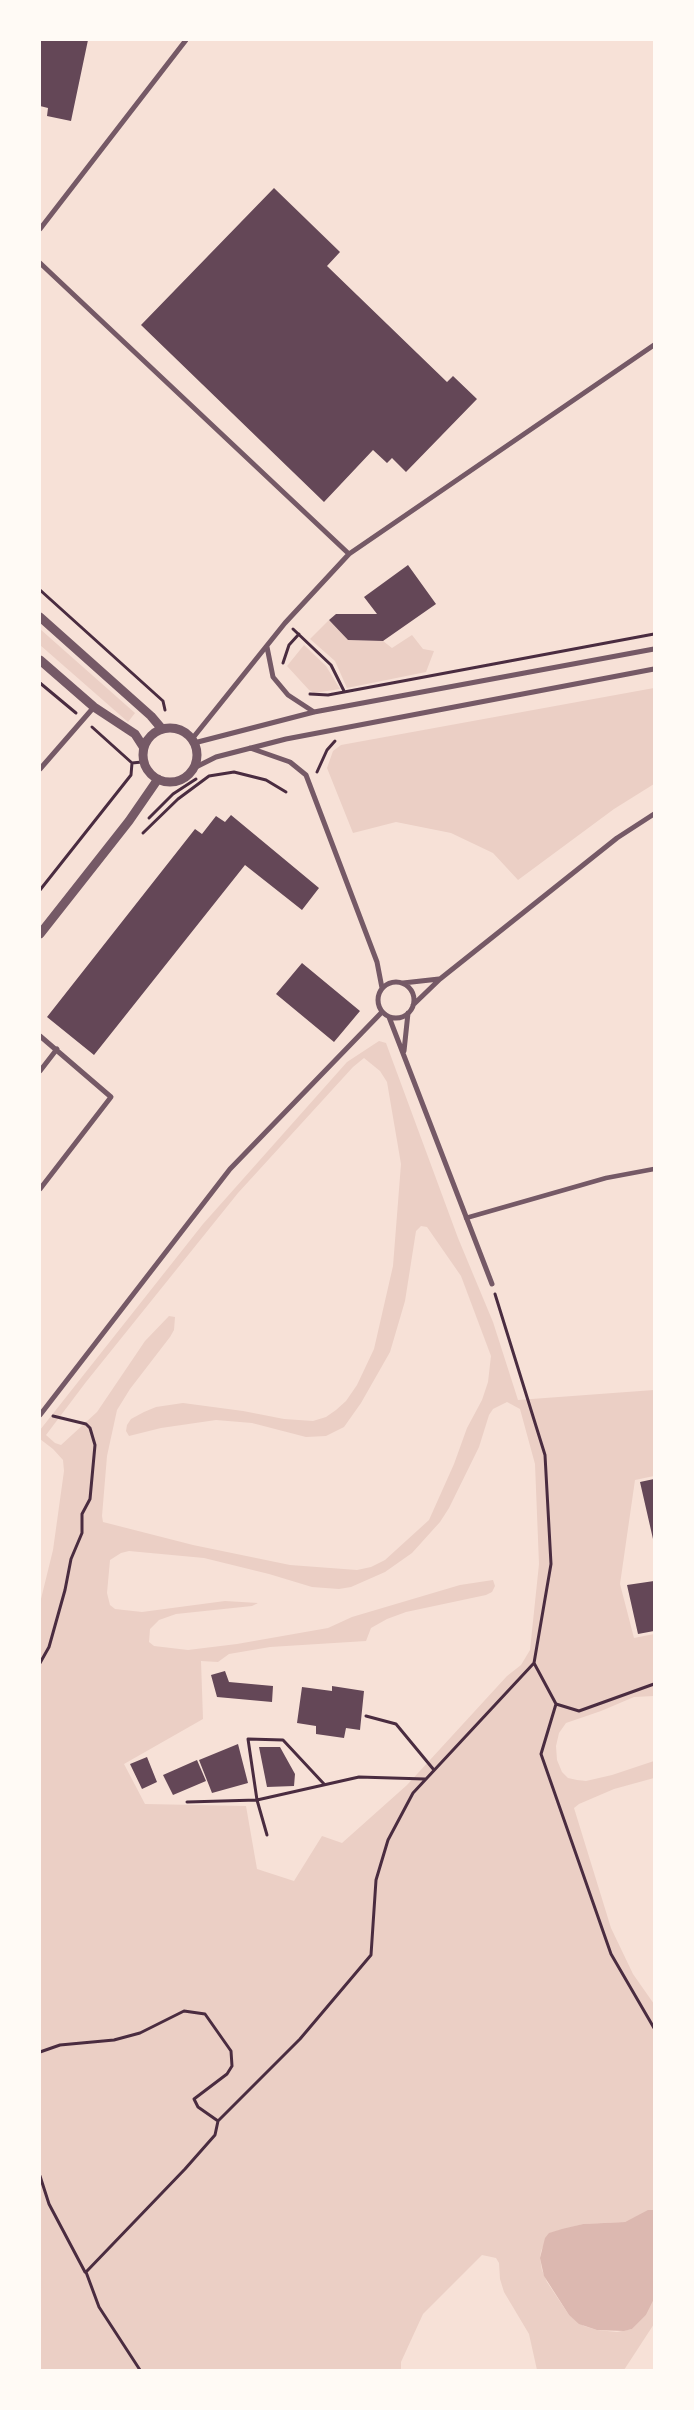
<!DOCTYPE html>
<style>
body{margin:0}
#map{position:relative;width:694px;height:2410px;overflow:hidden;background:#f7e1d7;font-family:Cabin,sans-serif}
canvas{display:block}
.frame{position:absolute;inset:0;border:41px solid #fffaf5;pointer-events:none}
</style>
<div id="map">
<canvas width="694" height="2410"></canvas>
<div class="frame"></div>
</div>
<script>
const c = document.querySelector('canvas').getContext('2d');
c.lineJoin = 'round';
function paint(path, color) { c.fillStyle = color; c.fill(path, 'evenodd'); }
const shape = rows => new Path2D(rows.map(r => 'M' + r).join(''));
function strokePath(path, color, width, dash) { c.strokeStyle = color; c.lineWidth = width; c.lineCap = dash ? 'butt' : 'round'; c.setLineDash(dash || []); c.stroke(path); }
const green = shape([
 [329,620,348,640,383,641,392,648,412,635,423,649,434,651,426,672,347,688,335,661,310,639],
 [40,629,135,713,128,722,40,645],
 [304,645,326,666,340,689,314,693,309,690,287,666],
 [654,688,654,784,614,809,518,880,493,853,451,833,396,822,353,833,327,768,333,751,341,745],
 [379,1041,386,1043,458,1238,493,1322,518,1400,654,1390,654,1476,635,1480,620,1584,634,1638,654,1634,654,1696,634,1697,601,1711,566,1723,559,1733,556,1746,557,1760,562,1772,568,1778,577,1780,586,1781,612,1775,654,1761,654,1778,614,1789,579,1804,574,1808,611,1928,633,1974,654,2004,654,2210,648,2211,625,2222,583,2224,550,2233,541,2251,540,2258,542,2270,547,2282,569,2315,584,2326,597,2330,617,2332,632,2329,646,2315,654,2299,654,2324,624,2370,537,2370,529,2334,504,2292,500,2279,499,2263,496,2258,482,2255,423,2314,401,2362,401,2370,40,2370,40,1603,53,1550,64,1471,63,1460,53,1449,40,1439,40,1430,203,1224,347,1062],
 [364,1058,380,1071,387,1082,401,1164,393,1266,374,1349,357,1385,346,1401,336,1410,326,1417,313,1421,284,1419,243,1411,183,1403,156,1407,144,1412,131,1419,127,1425,126,1431,129,1436,161,1428,216,1420,252,1423,306,1437,326,1436,344,1427,361,1403,390,1352,405,1301,416,1231,421,1226,427,1227,461,1276,491,1356,488,1382,482,1400,467,1428,454,1464,429,1520,385,1560,371,1567,357,1570,290,1565,193,1545,103,1522,102,1516,107,1456,117,1410,130,1389,170,1337,174,1330,175,1317,169,1316,145,1341,97,1412,61,1445,55,1443,46,1435,86,1382,238,1193,353,1067],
 [507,1402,520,1409,535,1464,539,1564,530,1650,521,1665,507,1676,407,1785,342,1843,322,1836,294,1881,257,1869,246,1806,145,1804,124,1764,203,1719,201,1661,218,1662,229,1654,270,1647,366,1641,371,1628,387,1619,406,1612,486,1595,492,1592,495,1586,493,1580,460,1585,352,1617,328,1628,237,1644,188,1650,154,1646,149,1642,150,1629,159,1620,176,1614,252,1606,258,1603,225,1601,142,1612,115,1609,110,1605,107,1593,110,1560,121,1553,129,1551,204,1558,269,1574,312,1587,339,1589,351,1587,385,1572,412,1553,440,1522,449,1508,479,1447,489,1415,493,1409]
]);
const water = shape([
 [648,2210,654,2210,654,2299,646,2315,632,2329,624,2331,597,2330,579,2324,569,2315,544,2276,540,2258,545,2238,549,2233,562,2229,583,2224,625,2222]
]);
const building = shape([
 [40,40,88,40,71,121,47,116,48,108,40,106],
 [274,188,340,252,327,266,447,382,453,376,477,399,406,472,392,458,387,463,373,450,324,502,141,325],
 [408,565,436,604,383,641,348,640,329,620,336,614,377,614,364,597],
 [231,815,319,888,302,910,245,865,94,1055,47,1017,195,829,202,834,216,816,225,822],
 [302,963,360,1011,334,1042,276,994],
 [654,1479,654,1539,653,1539,640,1482],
 [654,1581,654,1631,638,1634,627,1585],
 [225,1671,229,1682,273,1686,272,1702,217,1697,211,1675],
 [332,1686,364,1691,360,1730,346,1728,344,1738,316,1734,316,1726,297,1723,302,1687,332,1691],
 [238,1744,248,1783,212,1793,199,1760],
 [259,1747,280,1747,295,1774,294,1786,267,1787],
 [147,1757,157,1782,142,1789,130,1764],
 [197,1760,206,1781,173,1795,163,1775]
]);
const path = shape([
 [40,590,163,701,165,710],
 [293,629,331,665,344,691],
 [283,663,289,645,299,634],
 [40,683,76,713],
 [310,694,328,695,654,634],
 [92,727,132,763,142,762],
 [317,772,327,750,335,741],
 [149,818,173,794,196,779],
 [143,833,178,799,209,776,234,772,266,780,286,792],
 [40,890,131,775,132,763],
 [40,1663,49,1647,65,1590,71,1559,82,1533,82,1514,90,1499,95,1445,90,1428,86,1424,53,1416],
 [534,1663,556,1704,579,1711,654,1684],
 [556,1704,541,1754,611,1954,654,2028],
 [366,1716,396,1724,434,1770],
 [187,1802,257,1800,359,1777,425,1779],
 [267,1835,257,1800,248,1739,283,1740,324,1784],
 [40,2052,60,2045,114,2040,140,2033,184,2011,205,2014,231,2051,232,2066,227,2074,194,2099,198,2107,218,2121],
 [40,2176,49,2204,85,2272],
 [140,2370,99,2307,86,2272,185,2169,215,2135,218,2121,300,2039,371,1955,376,1880,388,1840,413,1793,534,1663,551,1564,545,1455,495,1294]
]);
const pedestrian = shape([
 [466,1218,606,1178,654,1169]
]);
const minor = shape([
 [40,229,186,40],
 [40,263,349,554],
 [267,647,273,677,288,695,314,712],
 [192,739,285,623,349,554,654,345],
 [194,743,314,712,654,649],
 [250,748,290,762,306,775,377,962,382,988],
 [194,768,216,757,286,739,654,669],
 [40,769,94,707],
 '378 1000a18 18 0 1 1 36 0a18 18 0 1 1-36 0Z',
 [403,983,439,979],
 [413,1005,440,979,617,838,654,814],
 [389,1017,492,1284],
 [40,1036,111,1097,40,1189],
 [404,1051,408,1013],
 [40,1071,57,1049],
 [40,1415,230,1169,382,1012]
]);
const tertiary = shape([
 [40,617,151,716,162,729],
 [40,660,94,707,135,734,144,748],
 '143 755a27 27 0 1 1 54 0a27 27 0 1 1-54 0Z',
 [40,934,129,821,158,779]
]);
paint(green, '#ebcfc5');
paint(water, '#dcb8b0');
paint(building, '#644757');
strokePath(path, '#4a2c40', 3);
strokePath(pedestrian, '#755966', 4.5);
strokePath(minor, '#755966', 5);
strokePath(tertiary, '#755966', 9);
</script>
